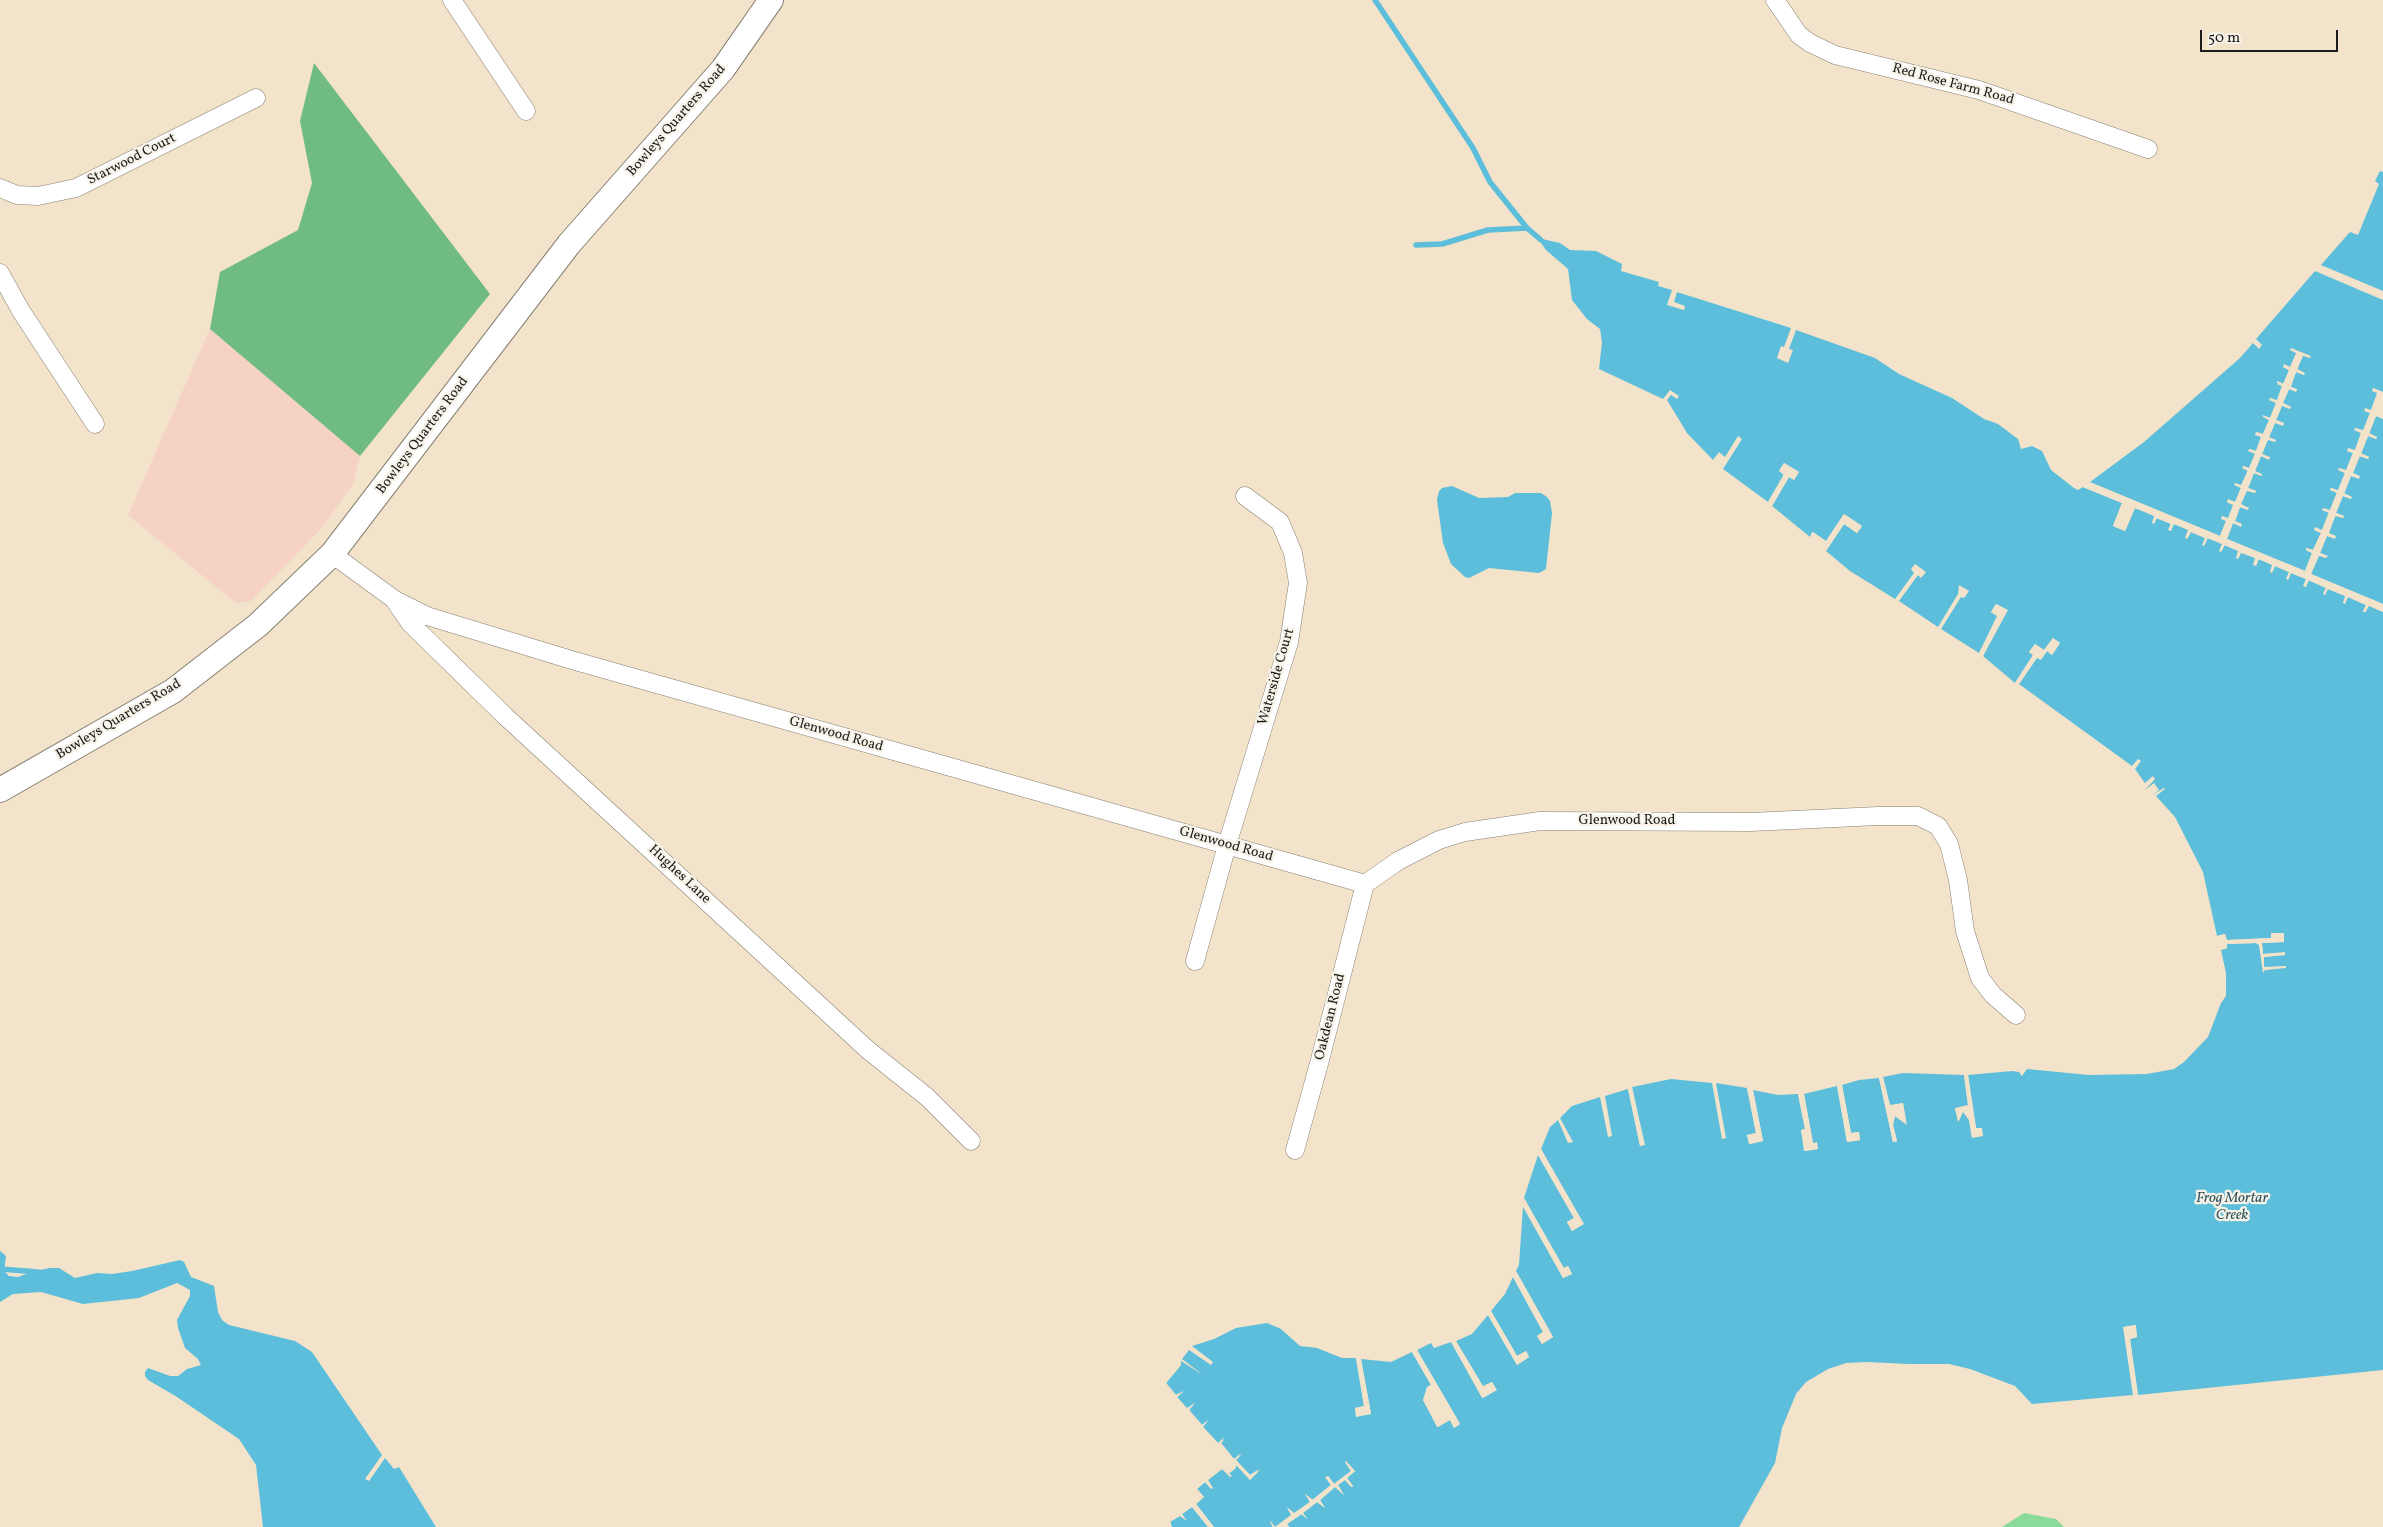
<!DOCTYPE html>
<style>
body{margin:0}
#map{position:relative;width:2383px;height:1527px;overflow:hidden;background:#f2e3ca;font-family:Vollkorn,serif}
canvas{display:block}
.scale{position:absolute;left:2200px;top:30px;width:138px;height:22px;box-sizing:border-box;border:2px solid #1c1c1c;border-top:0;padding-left:6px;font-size:15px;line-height:18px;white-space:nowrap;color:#1c1c1c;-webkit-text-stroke:4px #f7f3e8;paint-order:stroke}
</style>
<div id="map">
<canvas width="2383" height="1527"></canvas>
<div class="scale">50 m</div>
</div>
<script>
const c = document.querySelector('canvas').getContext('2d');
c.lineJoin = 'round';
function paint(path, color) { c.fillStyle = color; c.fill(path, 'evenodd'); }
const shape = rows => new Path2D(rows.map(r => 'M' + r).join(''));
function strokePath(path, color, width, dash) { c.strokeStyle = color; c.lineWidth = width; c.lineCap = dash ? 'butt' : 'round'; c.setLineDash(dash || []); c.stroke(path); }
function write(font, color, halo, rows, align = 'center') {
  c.font = font + ' Vollkorn,serif'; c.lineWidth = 4.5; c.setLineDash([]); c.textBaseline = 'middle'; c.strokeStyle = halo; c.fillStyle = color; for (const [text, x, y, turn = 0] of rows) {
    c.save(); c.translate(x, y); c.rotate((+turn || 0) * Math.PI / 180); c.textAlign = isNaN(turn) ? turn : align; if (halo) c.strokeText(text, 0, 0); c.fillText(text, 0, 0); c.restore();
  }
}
const built = shape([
 [210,329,360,456,353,484,321,529,251,601,236,603,128,515]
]);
const green = shape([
 [2024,1513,2056,1519,2064,1527,2002,1527]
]);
const forest = shape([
 [314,63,490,294,360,456,210,329,220,272,298,230,312,183,300,121]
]);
const water = shape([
 [2380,171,2383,172,2383,291,2321,265,2350,232,2358,235,2379,184,2375,181],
 [1542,239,1560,243,1570,250,1596,251,1622,264,1621,271,1659,282,1658,286,1672,290,1667,305,1684,310,1685,306,1674,302,1677,292,1791,328,1784,347,1781,346,1777,358,1788,363,1793,350,1789,349,1796,330,1875,358,1899,374,1952,398,1984,419,1998,424,2018,439,2021,449,2032,446,2042,451,2051,470,2074,488,2078,490,2083,487,2122,503,2113,526,2125,531,2135,508,2155,516,2152,523,2156,518,2171,524,2168,530,2174,524,2189,530,2187,539,2191,532,2205,538,2204,545,2207,538,2222,544,2221,552,2224,545,2239,551,2238,559,2241,552,2255,558,2255,566,2258,559,2273,565,2272,572,2275,566,2289,572,2288,580,2291,573,2306,579,2304,586,2305,587,2308,580,2326,588,2323,594,2328,589,2346,596,2343,603,2348,597,2366,605,2363,611,2366,612,2368,605,2383,612,2383,1370,2138,1395,2130,1339,2137,1337,2135,1325,2124,1327,2133,1395,2032,1404,2015,1386,1970,1369,1949,1364,1909,1364,1867,1362,1846,1363,1828,1369,1806,1382,1796,1394,1782,1428,1775,1463,1739,1527,1289,1527,1287,1524,1302,1514,1307,1519,1303,1513,1317,1502,1325,1508,1320,1500,1335,1487,1344,1495,1338,1485,1345,1480,1351,1487,1353,1486,1347,1478,1355,1471,1345,1462,1351,1471,1334,1484,1328,1476,1326,1478,1331,1485,1312,1500,1305,1494,1310,1502,1294,1514,1287,1508,1292,1515,1275,1527,1269,1521,1273,1527,1214,1527,1196,1504,1204,1497,1197,1489,1205,1482,1212,1488,1208,1480,1222,1469,1231,1477,1228,1472,1230,1473,1236,1468,1236,1465,1250,1480,1259,1469,1250,1475,1236,1460,1242,1454,1234,1459,1221,1443,1225,1439,1218,1443,1203,1427,1208,1420,1202,1425,1189,1410,1195,1403,1187,1409,1177,1397,1184,1391,1176,1395,1166,1383,1181,1365,1181,1361,1203,1375,1182,1359,1189,1350,1211,1365,1213,1362,1192,1346,1214,1339,1236,1328,1267,1323,1281,1329,1300,1346,1317,1348,1342,1358,1356,1358,1364,1406,1355,1408,1356,1416,1371,1414,1361,1359,1391,1362,1412,1352,1431,1385,1427,1387,1425,1399,1428,1389,1432,1387,1435,1393,1423,1400,1437,1427,1450,1420,1454,1428,1460,1424,1417,1350,1431,1343,1434,1348,1451,1342,1482,1398,1496,1390,1492,1382,1483,1387,1456,1341,1472,1334,1488,1315,1517,1365,1529,1357,1526,1351,1517,1356,1491,1311,1505,1294,1513,1277,1543,1332,1537,1336,1542,1344,1553,1337,1516,1271,1519,1265,1523,1207,1563,1278,1572,1274,1568,1266,1564,1268,1524,1198,1538,1155,1574,1218,1567,1222,1572,1231,1583,1224,1541,1149,1550,1127,1558,1120,1568,1143,1573,1142,1560,1118,1572,1106,1600,1097,1608,1137,1612,1136,1605,1096,1628,1089,1640,1146,1644,1145,1632,1087,1671,1079,1712,1083,1722,1139,1726,1138,1716,1083,1747,1088,1756,1133,1747,1135,1750,1144,1763,1141,1753,1090,1778,1095,1798,1094,1805,1129,1801,1130,1805,1151,1818,1149,1813,1143,1804,1094,1837,1086,1847,1142,1860,1140,1859,1132,1851,1133,1842,1085,1859,1080,1879,1078,1893,1142,1897,1141,1893,1125,1895,1116,1906,1124,1903,1103,1890,1106,1883,1077,1903,1073,1964,1075,1968,1105,1955,1109,1959,1121,1963,1111,1969,1119,1972,1137,1982,1136,1982,1128,1976,1128,1968,1075,2012,1071,2019,1072,2022,1076,2027,1069,2089,1075,2147,1074,2174,1069,2184,1062,2208,1037,2221,1003,2226,996,2226,973,2221,950,2227,948,2227,944,2256,943,2259,945,2265,970,2286,966,2264,968,2263,957,2285,955,2285,953,2263,954,2262,943,2284,942,2284,933,2271,933,2271,938,2227,940,2225,934,2217,936,2203,872,2175,817,2156,796,2165,789,2164,788,2152,795,2159,790,2154,783,2145,790,2155,779,2153,776,2145,783,2135,769,2141,761,2138,759,2132,766,2019,684,2037,657,2041,659,2047,651,2052,655,2060,643,2053,638,2044,650,2035,644,2029,652,2033,655,2015,683,1983,656,2007,610,1996,604,1991,612,1998,616,1994,622,1994,626,1979,653,1941,629,1961,597,1964,598,1969,591,1959,585,1958,594,1938,627,1899,601,1918,575,1921,578,1926,572,1915,564,1911,569,1914,573,1895,599,1850,571,1826,551,1844,524,1857,533,1862,526,1844,514,1826,541,1813,532,1810,537,1772,506,1789,477,1794,480,1799,472,1784,463,1779,471,1784,474,1768,502,1723,469,1742,439,1738,436,1725,457,1719,452,1713,460,1687,433,1667,400,1671,395,1677,399,1679,396,1670,390,1663,399,1599,369,1602,342,1600,329,1587,319,1572,300,1568,269,1546,250,1541,243],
 [2315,271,2383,300,2383,392,2373,388,2378,393,2371,411,2365,408,2370,413,2363,431,2356,428,2355,430,2361,433,2355,450,2347,451,2353,453,2346,471,2339,470,2345,473,2338,491,2331,488,2330,490,2337,492,2330,510,2322,510,2329,512,2322,530,2314,530,2321,533,2313,550,2306,548,2306,550,2312,553,2305,571,2227,539,2233,523,2241,526,2235,521,2240,507,2248,510,2241,504,2247,490,2255,493,2256,491,2248,488,2254,473,2261,476,2255,471,2261,456,2269,459,2270,458,2262,454,2268,439,2275,442,2269,437,2275,423,2283,423,2276,420,2282,405,2290,408,2291,407,2283,403,2289,389,2296,391,2297,390,2290,387,2296,372,2304,375,2304,373,2297,370,2303,355,2290,350,2297,353,2290,367,2283,367,2289,370,2283,384,2277,384,2282,386,2277,401,2270,398,2270,400,2276,403,2270,418,2263,416,2269,420,2263,434,2257,432,2261,437,2256,451,2249,449,2255,454,2249,468,2243,466,2248,470,2241,486,2235,483,2241,488,2235,502,2228,500,2227,502,2234,505,2228,519,2222,516,2226,521,2220,536,2090,482,2144,442,2240,358,2253,343,2259,349,2262,345,2256,339],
 [2376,416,2383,419,2383,604,2311,574,2319,555,2327,556,2320,553,2327,536,2335,538,2328,533,2336,515,2343,518,2344,516,2336,513,2343,496,2351,499,2344,494,2351,476,2359,478,2353,473,2360,456,2368,459,2369,457,2361,454,2368,436,2376,439,2377,437,2369,434],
 [1452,486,1479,498,1508,497,1515,493,1541,493,1547,497,1550,501,1552,513,1546,569,1539,573,1489,568,1469,578,1465,577,1451,564,1443,543,1437,500,1439,491,1442,488],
 [0,1251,6,1256,4,1271,9,1276,18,1277,34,1271,50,1268,59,1268,75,1278,97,1273,112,1274,132,1271,180,1260,184,1262,191,1277,214,1286,218,1312,222,1320,229,1325,295,1341,312,1352,382,1455,365,1479,369,1481,385,1458,394,1469,399,1467,436,1527,263,1527,256,1465,239,1439,177,1397,148,1380,145,1376,145,1372,148,1368,170,1376,178,1376,187,1369,201,1365,198,1359,185,1348,178,1328,177,1320,190,1296,190,1290,177,1283,139,1298,83,1304,41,1292,13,1294,0,1302],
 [1192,1507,1208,1527,1172,1527,1170,1522,1180,1516,1186,1520,1182,1514]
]);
const pier = shape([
 [2291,348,2311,356,2310,358,2303,356,2297,369,2305,373,2304,375,2296,372,2291,387,2297,389,2296,392,2289,389,2283,403,2291,407,2290,409,2282,406,2276,420,2284,423,2283,426,2275,423,2269,437,2276,440,2275,442,2268,440,2262,454,2270,457,2269,460,2261,456,2255,471,2262,474,2262,476,2254,473,2248,488,2256,491,2255,493,2247,491,2241,504,2249,508,2248,510,2240,507,2235,521,2242,524,2241,527,2233,523,2227,539,2305,571,2312,553,2306,550,2306,548,2313,550,2321,533,2314,530,2315,527,2322,530,2329,513,2322,510,2323,508,2330,510,2337,493,2330,490,2331,488,2338,490,2345,473,2338,470,2339,468,2346,470,2353,453,2347,451,2348,448,2355,450,2361,433,2354,430,2355,428,2363,430,2370,413,2364,411,2365,408,2371,410,2377,393,2372,391,2373,388,2383,392,2383,394,2380,393,2306,573,2224,539,2301,354,2299,354,2292,369,2221,538,2088,484,2090,479,2089,482,2220,536,2226,521,2221,519,2222,516,2228,518,2233,505,2227,502,2228,499,2235,502,2241,488,2234,485,2235,483,2241,485,2248,471,2242,468,2243,466,2249,468,2255,454,2248,451,2249,449,2256,451,2261,437,2255,435,2256,432,2263,434,2269,420,2263,417,2263,415,2270,418,2276,403,2269,400,2270,398,2277,400,2282,386,2277,383,2277,381,2284,384,2289,370,2283,367,2284,364,2290,367,2296,353,2290,350],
 [2383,398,2378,413,2383,415,2383,419,2376,416,2369,433,2377,437,2376,439,2368,436,2361,453,2369,457,2368,459,2359,456,2353,473,2360,476,2359,479,2351,476,2344,493,2352,497,2351,499,2343,496,2336,513,2344,516,2343,518,2335,516,2329,533,2336,536,2335,539,2327,536,2320,553,2328,556,2326,558,2319,556,2311,574,2383,604,2383,607,2309,574],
 [1784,463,1799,472,1794,480,1789,477,1772,506,1770,504,1787,476,1793,477,1796,473,1785,466,1783,470,1787,476,1770,504,1768,502,1784,475,1779,471],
 [2084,485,2124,502,2116,525,2124,528,2133,507,2136,505,2383,609,2383,612,2369,606,2365,612,2363,612,2366,605,2348,597,2345,604,2343,603,2345,596,2328,589,2325,595,2323,594,2326,588,2309,580,2306,587,2303,586,2306,579,2291,573,2288,580,2286,579,2289,572,2275,566,2272,573,2270,572,2272,565,2259,559,2256,566,2253,565,2255,558,2241,553,2238,559,2236,558,2238,551,2225,545,2221,552,2219,551,2222,544,2208,538,2204,546,2202,545,2205,538,2191,532,2187,539,2185,538,2188,530,2174,524,2171,531,2168,530,2171,524,2157,518,2154,524,2152,523,2154,516,2135,508,2125,531,2113,526,2122,503,2080,486],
 [1844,514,1862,526,1857,533,1844,524,1826,551,1824,549,1843,522,1856,530,1858,527,1845,517,1827,543,1813,536,1812,538,1810,537,1812,532,1826,541],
 [1996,604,2008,610,1983,656,1981,655,2000,622,2004,611,1997,607,1995,611,2000,617,1981,655,1979,653,1997,616,1991,612],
 [2053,638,2060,643,2052,655,2047,651,2041,660,2037,658,2019,684,2015,683,2033,655,2029,652,2035,644,2044,650],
 [2271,933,2284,933,2284,942,2262,943,2263,954,2285,952,2285,955,2264,957,2264,967,2286,966,2286,968,2265,970,2263,973,2259,945,2256,943,2227,944,2227,948,2221,950,2220,947,2225,946,2226,942,2224,937,2218,938,2217,936,2225,934,2227,940,2271,938],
 [1964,1075,1968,1075,1976,1128,1982,1128,1983,1136,1972,1138,1969,1120,1963,1112,1958,1122,1955,1108,1968,1105],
 [1883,1077,1890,1105,1903,1103,1907,1125,1895,1116,1893,1125,1897,1141,1893,1142,1879,1078],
 [1842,1085,1851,1133,1859,1132,1860,1140,1847,1142,1837,1086,1840,1086,1849,1140,1857,1138,1857,1135,1849,1134,1840,1086],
 [1632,1087,1645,1145,1640,1146,1628,1089],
 [1747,1088,1753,1090,1763,1141,1749,1144,1747,1135,1756,1133],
 [1798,1094,1800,1094,1807,1128,1803,1132,1806,1148,1815,1147,1811,1144,1801,1094,1804,1094,1813,1143,1817,1142,1818,1149,1804,1151,1801,1130,1805,1129],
 [1541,1149,1584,1224,1572,1231,1567,1222,1574,1218,1538,1155,1539,1152,1576,1217,1571,1223,1573,1227,1580,1223,1540,1152],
 [1524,1198,1563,1268,1568,1266,1572,1274,1563,1278,1523,1204,1564,1275,1568,1273,1567,1269,1561,1269,1523,1202],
 [1516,1271,1553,1337,1542,1344,1537,1336,1543,1332,1513,1277,1514,1275,1545,1331,1540,1337,1543,1341,1550,1336,1514,1274],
 [1491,1311,1517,1356,1526,1351,1529,1357,1517,1365,1488,1315],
 [2136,1325,2137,1337,2130,1339,2138,1395,2136,1395,2128,1339,2135,1335,2134,1328,2126,1329,2135,1395,2133,1395,2123,1327],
 [1456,1341,1483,1386,1492,1382,1497,1390,1483,1398,1451,1342,1454,1342,1483,1395,1493,1389,1491,1385,1484,1389,1481,1388,1454,1342],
 [1417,1350,1460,1424,1454,1428,1450,1420,1438,1427,1423,1400,1427,1387,1431,1385,1412,1352,1414,1351,1438,1392,1426,1401,1439,1423,1450,1417,1455,1424,1457,1423,1414,1351],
 [1356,1358,1361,1359,1371,1414,1356,1417,1355,1408,1364,1406],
 [1178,1362,1181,1365,1166,1383,1176,1395,1184,1391,1177,1397,1187,1408,1195,1403,1189,1410,1202,1425,1208,1420,1203,1427,1218,1443,1224,1437,1221,1443,1234,1459,1241,1453,1236,1460,1250,1475,1260,1470,1250,1480,1164,1384],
 [1346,1461,1355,1471,1347,1478,1353,1486,1352,1487,1345,1480,1338,1485,1344,1495,1335,1487,1320,1500,1325,1508,1317,1502,1303,1513,1308,1519,1301,1514,1287,1524,1289,1527,1273,1527,1270,1520,1275,1527,1291,1515,1287,1507,1294,1513,1310,1502,1305,1494,1313,1500,1331,1485,1325,1477,1328,1476,1334,1484,1351,1471,1345,1462],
 [1221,1467,1226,1470,1232,1476,1230,1477,1222,1469,1208,1480,1213,1488,1211,1489,1205,1482,1197,1489,1204,1497,1196,1504,1214,1527,1208,1527,1192,1507,1182,1514,1187,1521,1180,1516,1170,1521,1172,1527,1167,1523,1156,1527,1193,1505,1201,1497,1195,1487]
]);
const stream = shape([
 [1375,0,1473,148,1490,182,1527,228,1541,240],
 [1416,245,1442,244,1488,230,1527,228],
 [0,1269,38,1272]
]);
const street = shape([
 [452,0,526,111],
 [1775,0,1799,35,1810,43,1835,55,1979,90,2148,149],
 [0,188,17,195,38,196,76,188,256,98],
 [0,273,21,311,95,424],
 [332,554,395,600,427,616,575,661,1365,884,1398,861,1439,840,1465,832,1540,821,1751,822,1878,816,1918,816,1938,826,1949,844,1958,880,1965,931,1980,978,1993,995,2016,1015],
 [395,601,410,623,505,716,868,1050,927,1097,971,1141],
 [1195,961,1227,845,1289,642,1298,583,1293,553,1280,522,1245,496],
 [1295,1150,1320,1060,1365,884]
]);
const secondary = shape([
 [0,790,173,691,258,625,332,554,569,244,723,69,771,0]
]);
const streetNames = [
 ["Red Rose Farm Road",1953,85,15],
 ["Bowleys Quarters Road",677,121,-49],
 ["Starwood Court",132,160,-27],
 ["Bowleys Quarters Road",423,436,-53],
 ["Waterside Court",1277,677,-74],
 ["Bowleys Quarters Road",119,720,-31],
 ["Glenwood Road",836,735,16],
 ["Glenwood Road",1627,821],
 ["Glenwood Road",1226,845,16],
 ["Hughes Lane",679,875,43],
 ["Oakdean Road",1331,1017,-76]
];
const waterNames = [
 ["Frog Mortar",2232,1199],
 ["Creek",2232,1216]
];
paint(built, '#f6d2c4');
paint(green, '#8adb9a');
paint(forest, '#6fbb82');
paint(water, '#5cbedb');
paint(pier, '#f2e3ca');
strokePath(stream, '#5cbedb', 5.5);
strokePath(street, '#878073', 19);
strokePath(secondary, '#878073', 26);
strokePath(street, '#fff', 18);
strokePath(secondary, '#fff', 24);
write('14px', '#1c1c1c', '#f7f3e8', streetNames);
write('italic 15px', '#32555f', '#f7f3e8', waterNames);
</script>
